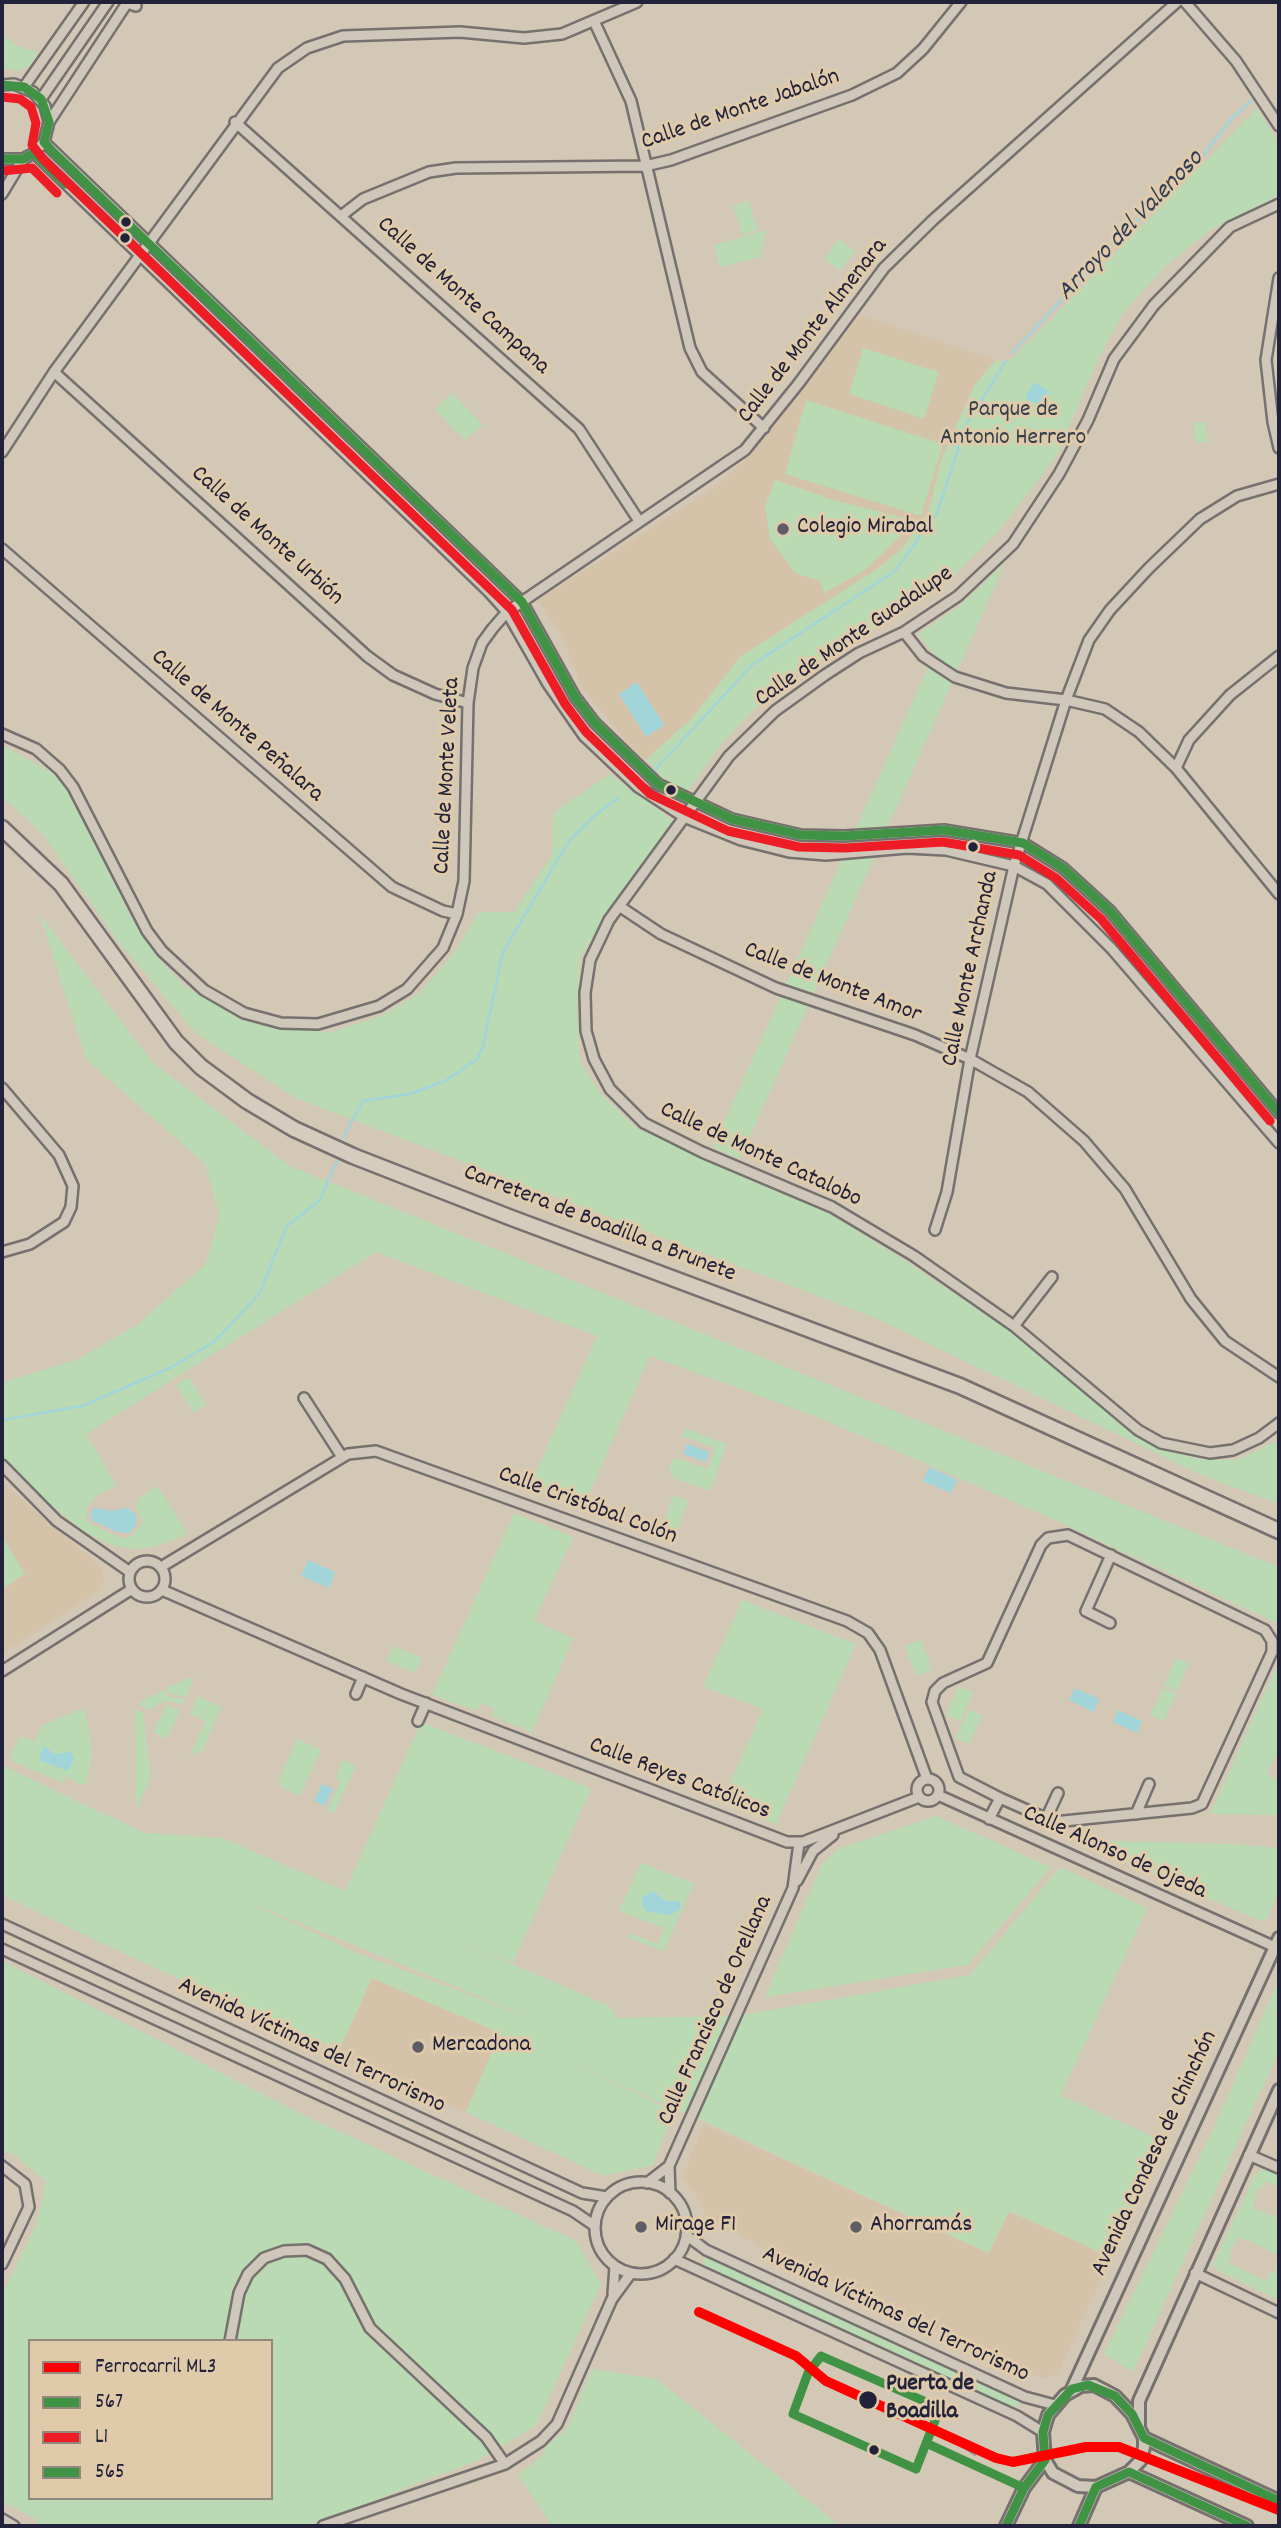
<!DOCTYPE html>
<meta charset="utf-8">
<style>
body{margin:0}
#map{position:relative;width:1281px;height:2528px;overflow:hidden;background:#d3c8b6;font-family:Dekko,sans-serif}
canvas{display:block}
.frame{position:absolute;inset:0;border:4px solid #22223b;pointer-events:none}
.legend{position:absolute;left:28px;top:2339px;width:245px;height:161px;box-sizing:border-box;background:#dfcbaa;border:2px solid #93877e;margin:0;padding:9px 12px;list-style:none;font-size:21px;color:#22223b}
.legend li{display:flex;align-items:center;gap:14px;height:35px}
.legend b{width:35px;border:2px solid #93877e}
</style>
<div id="map">
<canvas width="1281" height="2528"></canvas>
<div class="frame"></div>
<ul class="legend">
<li><b style="height:9px;background:#f00"></b>Ferrocarril ML3</li>
<li><b style="height:9px;background:#409244"></b>567</li>
<li><b style="height:9px;background:#ee1c25"></b>L1</li>
<li><b style="height:9px;background:#409244"></b>565</li>
</ul>
</div>
<script>
const c = document.querySelector('canvas').getContext('2d');
c.lineJoin = 'round';
function paint(path, color) { c.fillStyle = color; c.fill(path, 'evenodd'); }
const shape = rows => new Path2D(rows.map(r => 'M' + r).join(''));
function strokePath(path, color, width, dash) { c.strokeStyle = color; c.lineWidth = width; c.lineCap = dash ? 'butt' : 'round'; c.setLineDash(dash || []); c.stroke(path); }
function write(font, color, halo, rows, align = 'center') {
  c.font = font + ' Dekko,sans-serif'; c.lineWidth = 6; c.setLineDash([]); c.textBaseline = 'middle'; c.strokeStyle = halo; c.fillStyle = color; for (const [text, x, y, turn = 0] of rows) {
    c.save(); c.translate(x, y); c.rotate((+turn || 0) * Math.PI / 180); c.textAlign = isNaN(turn) ? turn : align; if (halo) c.strokeText(text, 0, 0); c.fillText(text, 0, 0); c.restore();
  }
}
const built = shape([
 [855,313,996,360,974,386,948,442,929,511,903,547,877,569,741,656,692,718,646,760,627,743,583,688,563,639,538,600,712,489,752,454],
 [5,1485,102,1568,104,1578,99,1591,2,1653,2,1487],
 [372,1978,501,2033,466,2112,338,2054],
 [704,2124,989,2254,1009,2212,1112,2258,1057,2374,1045,2379,783,2260,705,2216,697,2197,682,2177]
]);
const green = shape([
 [2,35,17,46,38,52,30,66,19,70,2,69],
 [1257,108,1276,139,1279,161,1277,196,1209,231,1166,266,1124,312,1099,357,1057,455,999,531,951,579,902,613,790,677,762,701,723,742,688,791,665,779,646,760,692,718,741,656,877,569,903,547,929,511,941,460,974,386,996,360,1006,363,1018,353],
 [748,201,758,230,743,235,733,206],
 [766,230,760,257,720,267,714,245],
 [839,239,855,251,840,271,824,259],
 [863,348,939,372,924,419,849,394],
 [452,393,483,425,465,440,435,410],
 [806,400,943,444,921,516,785,474],
 [1205,422,1208,442,1196,443,1193,423],
 [775,480,834,500,916,521,864,571,824,593,820,581,795,573,770,539,765,507],
 [1005,563,740,1159,713,1147,934,654,918,634,958,607],
 [2,745,51,772,68,789,110,871,132,920,159,959,184,986,241,1018,278,1028,332,1032,381,1016,421,992,454,953,479,912,514,912,552,855,553,813,610,774,673,821,580,957,577,1008,580,1060,599,1092,636,1128,826,1211,907,1262,1010,1331,1158,1445,1198,1459,1236,1460,1279,1440,1279,1504,1204,1476,873,1317,295,1098,196,1033,121,945,43,835,12,805,2,799],
 [39,913,153,1063,290,1166,1279,1567,1279,1624,1042,1514,815,1416,650,1356,583,1508,529,1487,597,1336,376,1252,86,1434,117,1486,98,1494,86,1508,87,1522,120,1538,130,1537,142,1524,136,1507,137,1499,158,1486,187,1534,155,1547,134,1549,111,1545,86,1533,50,1504,2,1456,2,1383,78,1359,137,1325,205,1265,220,1215,205,1164,86,1059],
 [189,1377,206,1405,193,1413,176,1385],
 [685,1428,727,1444,710,1491,673,1478,669,1469,674,1457,708,1469,715,1448,685,1437,680,1440],
 [673,1495,688,1501,677,1530,663,1525],
 [514,1513,573,1537,534,1621,573,1638,532,1732,491,1716,494,1708,481,1703,477,1711,432,1695],
 [2,1536,25,1574,2,1589],
 [742,1600,856,1644,776,1824,721,1803,763,1709,703,1687],
 [921,1640,932,1670,916,1676,905,1646],
 [393,1646,422,1658,415,1673,387,1661],
 [1176,1658,1189,1664,1177,1691,1164,1685],
 [1279,1661,1279,1749,1266,1774,1279,1781,1279,1815,1210,1814],
 [190,1677,194,1678,186,1697,170,1694,167,1688],
 [959,1686,973,1693,960,1721,946,1715],
 [1163,1688,1176,1694,1164,1721,1150,1715],
 [164,1690,168,1697,185,1699,183,1704,165,1701,148,1710,138,1703],
 [198,1696,221,1707,203,1750,190,1755,206,1721,190,1714],
 [166,1705,180,1711,167,1739,153,1732],
 [135,1707,143,1714,151,1777,136,1811],
 [80,1709,86,1713,92,1753,86,1784,78,1784,67,1776,64,1783,12,1761,10,1756,20,1736,35,1742,41,1726],
 [969,1709,982,1716,969,1744,955,1738],
 [421,1722,591,1788,513,1963,457,1940,609,2006,617,2018,736,2016,970,1975,1060,1867,1147,1908,1061,2095,1162,2141,1112,2257,1009,2211,989,2253,692,2116,561,2059,674,2111,653,2165,604,2176,466,2112,500,2033,372,1978,341,2046,330,2041,328,2045,131,1957,2,1895,2,1765,144,1833,222,1838,345,1891],
 [241,1899,520,2013,521,2014,357,1953],
 [297,1739,321,1750,300,1796,280,1787,282,1783,278,1781],
 [342,1760,356,1766,335,1812,330,1813,327,1811,341,1780,336,1778],
 [936,1816,1051,1867,968,1965,765,1997,822,1864,838,1849],
 [1075,1840,1232,1844,1279,1848,1279,1890,1266,1920,1260,1921],
 [641,1863,694,1883,664,1951,627,1937,629,1933,658,1944,664,1928,619,1911],
 [2,1961,308,2117,576,2241,601,2284,537,2425,476,2461,307,2526,41,2526,34,2518,2,2501,2,2295,36,2225,46,2182,16,2156,2,2149],
 [30,2341,271,2341,271,2498,30,2498],
 [1279,1979,1279,2051,1133,2372,1104,2354,1216,2123],
 [1264,2168,1279,2175,1279,2187,1265,2181,1261,2190,1257,2188,1253,2207,1279,2219,1279,2300,1218,2271,1213,2264,1255,2175],
 [1240,2237,1279,2255,1274,2273,1270,2272,1266,2281,1228,2263,1232,2254,1229,2252],
 [707,2255,1020,2399,1014,2410,703,2265],
 [592,2369,657,2379,840,2526,552,2526,518,2475,541,2457,548,2445,567,2429]
]);
const water = shape([
 [1034,382,1050,392,1041,407,1025,398],
 [637,682,664,725,646,737,619,694],
 [687,1444,709,1452,706,1462,683,1454],
 [929,1467,957,1480,951,1493,923,1481],
 [94,1508,112,1511,128,1508,136,1515,136,1525,129,1533,118,1532,93,1521,90,1514],
 [308,1560,335,1572,329,1588,301,1576],
 [1075,1688,1099,1699,1093,1712,1069,1700],
 [1118,1710,1142,1721,1137,1733,1113,1722],
 [43,1745,54,1754,71,1752,74,1759,68,1771,39,1760],
 [322,1784,333,1789,325,1806,314,1801],
 [653,1891,666,1901,679,1901,681,1909,669,1915,649,1912,643,1908,642,1897]
]);
const stream = shape([
 [1012,353,1121,236,1191,171,1232,118,1251,101],
 [653,772,752,665,895,571,937,513,966,425,1006,361],
 [343,1137,363,1101,410,1094,445,1081,477,1059,483,1046,503,952,569,841,594,816,618,798],
 [2,1420,82,1406,172,1367,215,1341,259,1294,287,1226,319,1201,337,1161]
]);
const minor = shape([
 [1185,2,1236,61,1279,126],
 [594,21,631,101,690,348,702,372,764,428],
 [2,85,14,84,33,92,45,106,49,122,44,142,34,153,23,159,2,159],
 [24,87,84,2],
 [41,99,108,2],
 [49,122,127,3,136,6],
 [235,122,579,429,639,521],
 [44,142,522,602,575,697,595,723,658,784,732,819,801,835,844,836,944,830,1023,843,1063,868,1110,911,1279,1113],
 [34,153,489,592,507,612,548,684,584,736,638,787,684,817,741,840,789,852,826,855,907,848,946,850,1014,866,1047,884,1111,948,1279,1143],
 [2,194,23,159],
 [1279,204,1230,227,1154,305,1114,359,1088,420,1059,474,1013,544,958,596,904,632,859,653,825,675,775,711,729,756,609,920,590,960,585,993,586,1031,594,1059,610,1089,644,1123,702,1152,832,1207,914,1256,1014,1326,1138,1430,1161,1443,1210,1453,1233,1450,1259,1438,1279,1423],
 [341,216,363,199,429,172,456,168,645,166,671,160,852,95,897,73,923,49,961,2],
 [1279,278,1266,360,1273,422,1279,448],
 [54,372,367,656,393,675,435,694,468,703],
 [2,452,54,372,278,68,307,48,343,36,460,32,524,38,562,34,637,2],
 [2,549,392,887,443,911,457,914],
 [904,632,923,656,955,677,1006,693,1066,700,1105,709,1139,732,1176,768,1279,894],
 [2,734,36,749,60,770,73,787,147,931,162,951,204,990,244,1013,281,1023,318,1024,379,1006,407,989,443,948,457,914,464,881,468,703,473,668,482,643,493,628,507,612,745,450,799,383,884,268,933,220,1177,2],
 [1176,768,1189,740,1230,695,1279,656],
 [619,906,661,934,776,988,915,1035,970,1059,1028,1092,1084,1141,1125,1189,1191,1299,1225,1341,1279,1377],
 [2,1088,59,1155,73,1186,71,1207,64,1222,30,1244,2,1252],
 [935,1230,947,1192,970,1059,1014,866,1066,700,1089,640,1110,610,1149,568,1200,519,1237,496,1279,484],
 [1014,1326,1052,1277],
 [304,1398,342,1457],
 [2,1465,57,1521,130,1572],
 '129 1579a18 18 0 1 1 36 0a18 18 0 1 1-36 0Z',
 [161,1567,348,1454,376,1451,847,1621,868,1633,880,1650,927,1779],
 [162,1590,401,1694,787,1842,803,1842,919,1797],
 [1110,1623,1086,1611,1111,1555],
 [2,1671,132,1589],
 [356,1694,363,1677],
 [418,1721,426,1703],
 '917 1790a11 11 0 1 1 22 0a11 11 0 1 1-22 0Z',
 [938,1795,1275,1947],
 [1136,1814,1149,1784],
 [989,1819,1000,1798,1054,1822,1192,1808,1202,1804,1272,1652,1272,1641,1265,1630,1068,1535,1048,1538,1041,1545,987,1663,943,1683,935,1691,932,1702,959,1777,1000,1798],
 [1046,1819,1058,1793],
 [797,1881,813,1851,833,1835],
 [2,1924,582,2193,607,2197],
 [2,1949,573,2211,595,2226],
 [1249,2155,1279,2168],
 [2,2166,25,2184,29,2207,2,2264],
 '595 2228a46 46 0 1 1 92 0a46 46 0 1 1-92 0Z',
 [647,2183,669,2166],
 [670,2193,669,2166,793,1888,799,1843],
 [686,2235,706,2250,1025,2397,1055,2405],
 [674,2259,1017,2416,1043,2432],
 [1195,2273,1279,2313],
 [613,2294,615,2266],
 [230,2341,239,2293,248,2274,264,2258,284,2251,307,2250,327,2259,345,2279,370,2328,486,2437,505,2464],
 [2,2519,14,2526],
 [323,2526,505,2464,541,2441,557,2424,612,2299,631,2273]
]);
const tertiary = shape([
 [1094,2385,1115,2396,1132,2414,1144,2438,1144,2447,1141,2460,1129,2472,1096,2487,1078,2486,1053,2473,1045,2460,1043,2432,1048,2415,1065,2395,1081,2386,1094,2385],
 [1072,2389,1279,1938],
 [1139,2425,1139,2401,1279,2090],
 [1144,2438,1279,2501],
 [1129,2472,1247,2526],
 [1006,2526,1024,2488,1045,2460],
 [1079,2526,1096,2487]
]);
const primary = shape([
 [2,828,61,884,176,1042,201,1067,247,1101,294,1129,353,1156,509,1217,960,1386,1279,1531]
]);
const tram = shape([
 [951,2439,975,2455]
]);
const bus1 = shape([
 [2,85,24,87,41,99,49,122,44,142,52,151,522,602,575,697,595,723,658,784,732,819,801,835,844,836,944,830,1023,843,1063,868,1110,911,1279,1113],
 [2,159,23,159,34,153,66,184]
]);
const bus2 = shape([
 [2,97,20,99,31,107,36,123,32,145,44,160,512,610,565,704,586,732,650,794,728,831,799,847,845,848,943,842,1019,855,1056,878,1101,919,1270,1121],
 [2,171,32,168,57,193]
]);
const bus3 = shape([
 [821,2356,940,2408,916,2469,793,2414,808,2373,821,2356],
 [926,2443,1024,2488],
 [1006,2526,1024,2488,1045,2460,1043,2432,1048,2415,1072,2389,1088,2385,1115,2396,1132,2414,1144,2438,1279,2501],
 [1079,2526,1096,2487,1129,2472,1247,2526]
]);
const rail1 = shape([
 [699,2312,796,2356,826,2381,996,2458,1013,2462,1086,2447,1119,2447,1279,2510]
]);
const markers = [
 [126,222,6,"#22223b"],
 [125,238,6,"#22223b"],
 [783,529,7,"#605c66"],
 [671,790,6,"#22223b"],
 [973,847,6,"#22223b"],
 [418,2047,7,"#605c66"],
 [641,2227,7,"#605c66"],
 [856,2227,7,"#605c66"],
 [868,2400,10,"#22223b"],
 [874,2450,6,"#22223b"]
];
const streetNames = [
 ["Calle de Monte Jabalón",741,111,-19],
 ["Calle de Monte Campana",462,297,42],
 ["Calle de Monte Almenara",814,332,-52],
 ["Calle de Monte Urbión",266,537,42],
 ["Calle de Monte Guadalupe",855,638,-34],
 ["Calle de Monte Peñalara",236,727,41],
 ["Calle de Monte Veleta",449,776,-87],
 ["Calle Monte Archanda",972,969,-78],
 ["Calle de Monte Amor",832,984,21],
 ["Calle de Monte Catalobo",760,1156,25],
 ["Carretera de Boadilla a Brunete",599,1225,21],
 ["Calle Cristóbal Colón",587,1507,20],
 ["Calle Reyes Católicos",679,1780,21],
 ["Calle Alonso de Ojeda",1114,1854,24],
 ["Calle Francisco de Orellana",717,2011,-66],
 ["Avenida Víctimas del Terrorismo",311,2047,25],
 ["Avenida Condesa de Chinchón",1156,2154,-65],
 ["Avenida Víctimas del Terrorismo",895,2316,25]
];
const parkNames = [
 ["Parque de",1013,412],
 ["Antonio Herrero",1013,440]
];
const poiNames = [
 ["Colegio Mirabal",797,529],
 ["Mercadona",432,2047],
 ["Mirage F1",655,2227],
 ["Ahorramás",870,2227]
];
const stopNames = [
 ["Puerta de",886,2386],
 ["Boadilla",886,2414]
];
const waterNames = [
 ["Arroyo del Valenoso",1132,227,-46]
];
paint(built, '#d4c2a9');
paint(green, '#badab4');
paint(water, '#a1d5da');
strokePath(stream, '#a1d5da', 2.5);
strokePath(minor, '#76716e', 14);
strokePath(tertiary, '#76716e', 16);
strokePath(primary, '#76716e', 19);
strokePath(minor, '#cfc7ba', 9);
strokePath(tertiary, '#cfc7ba', 10);
strokePath(primary, '#d6ccbe', 14);
strokePath(tram, '#97928c', 2);
strokePath(bus1, '#409244', 9);
strokePath(bus2, '#ee1c25', 9);
strokePath(bus3, '#409244', 9);
strokePath(rail1, '#f00', 10);
for (const [x, y, r, color] of markers) { const dot = new Path2D(); dot.arc(x, y, r, 0, 2 * Math.PI); c.fillStyle = color; c.fill(dot); strokePath(dot, '#dfcbaa', 2.5); }
write('24px', '#22223b', '#dfcbaa', streetNames);
write('24px', '#36404d', '#dfcbaa', parkNames);
write('24px', '#22223b', '#dfcbaa', poiNames, 'left');
write('bold 24px', '#22223b', '#dfcbaa', stopNames, 'left');
write('italic 26px', '#323e55', '#dfcbaa', waterNames);
</script>
